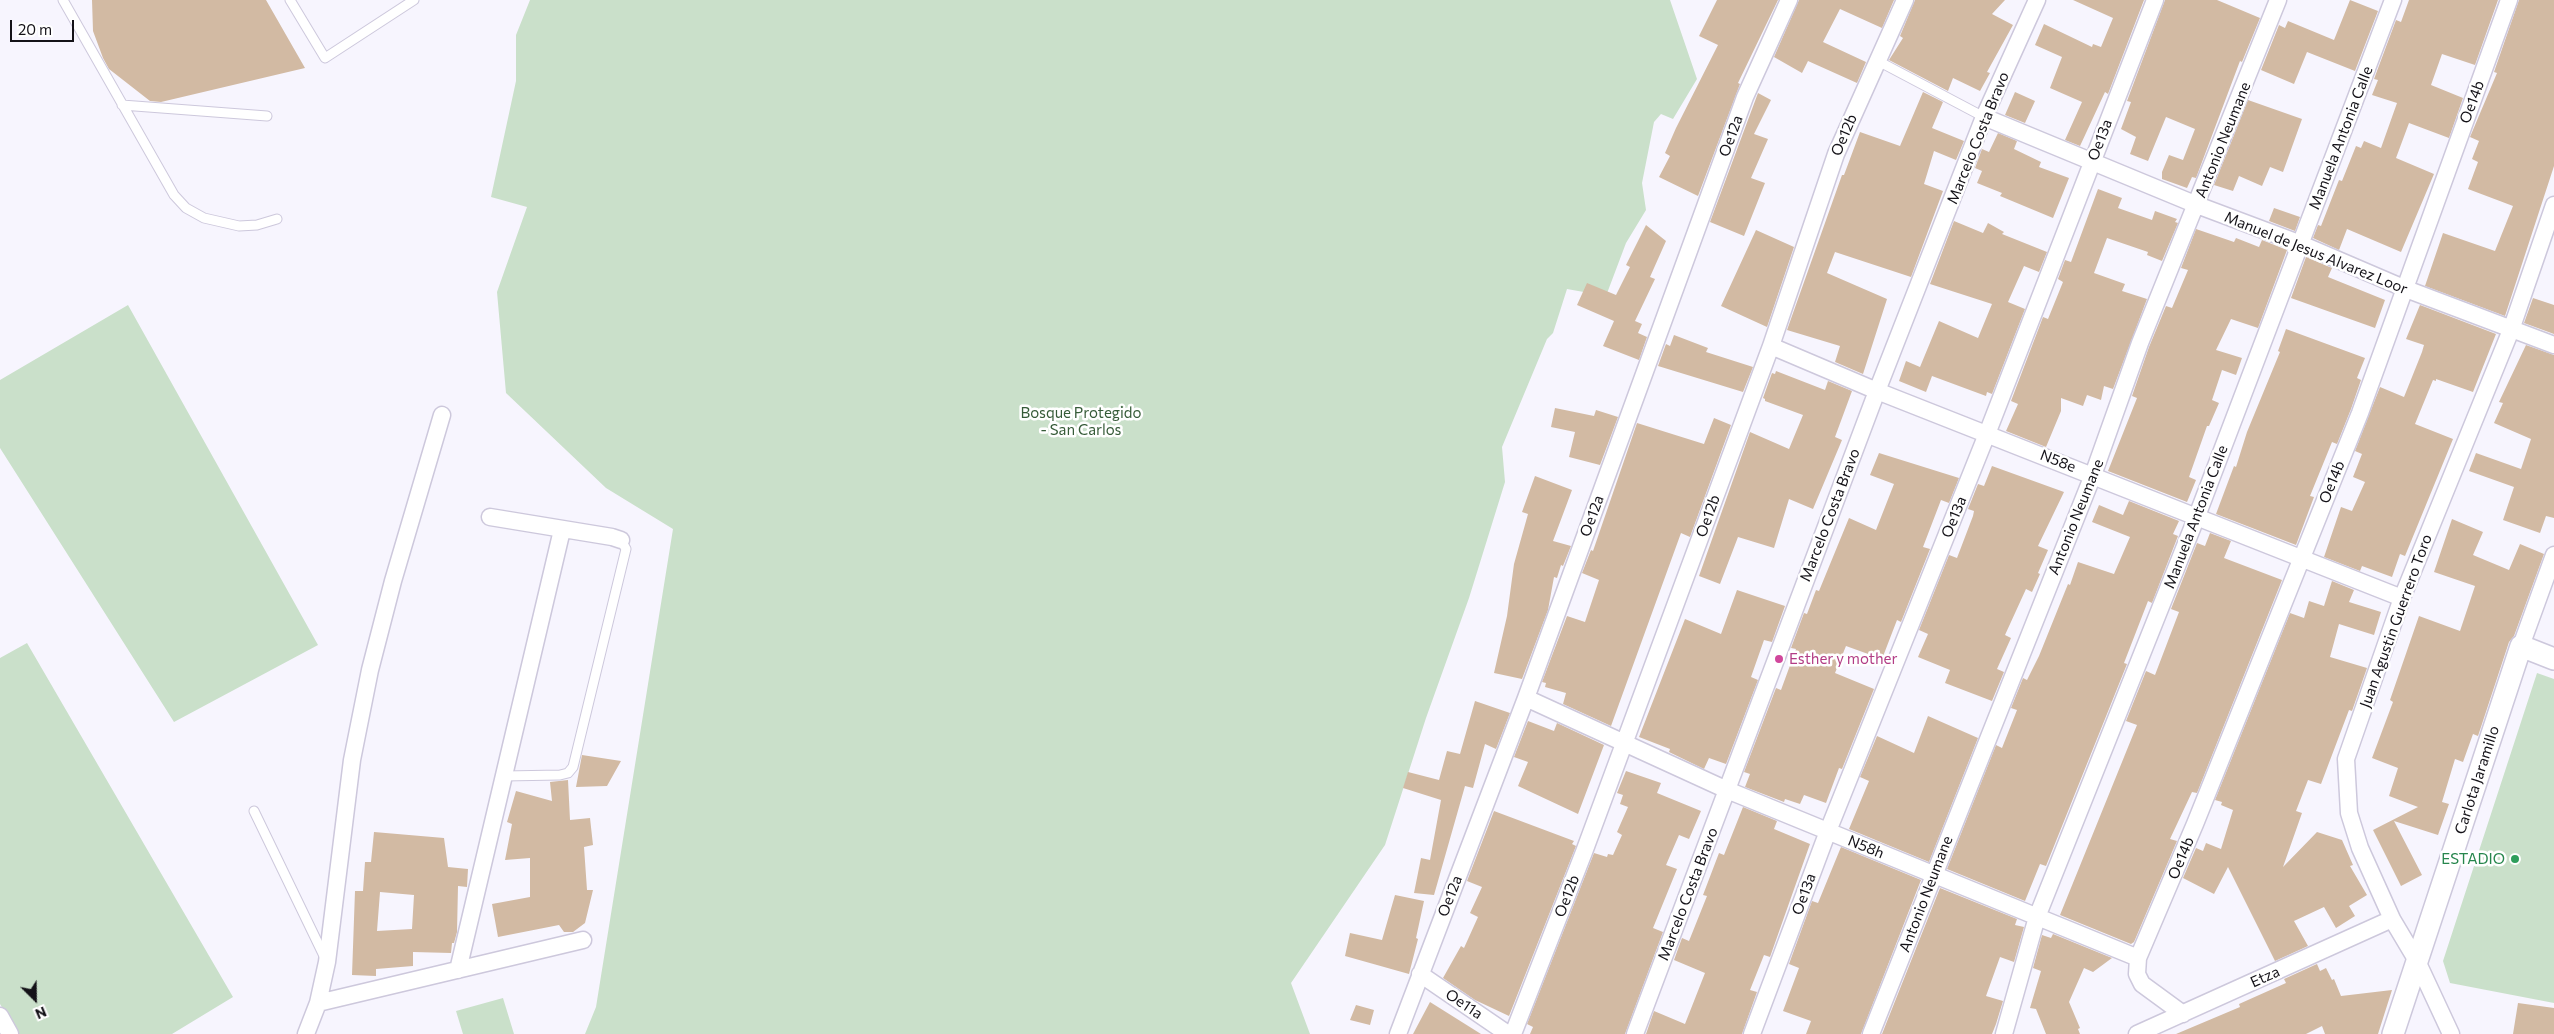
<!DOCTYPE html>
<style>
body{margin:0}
#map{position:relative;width:2554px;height:1034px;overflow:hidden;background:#f7f5fe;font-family:Commissioner,sans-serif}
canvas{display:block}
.north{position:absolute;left:10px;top:974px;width:50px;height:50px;-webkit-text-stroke:4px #fff;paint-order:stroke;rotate:157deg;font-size:14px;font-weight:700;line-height:20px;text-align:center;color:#141218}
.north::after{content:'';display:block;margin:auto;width:18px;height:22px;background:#141218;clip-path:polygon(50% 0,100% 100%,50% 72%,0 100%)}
.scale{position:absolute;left:10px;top:20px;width:64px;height:22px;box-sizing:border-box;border:2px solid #141218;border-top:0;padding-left:6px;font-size:15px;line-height:18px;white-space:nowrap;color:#141218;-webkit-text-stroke:4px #fff;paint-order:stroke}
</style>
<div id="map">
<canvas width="2554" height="1034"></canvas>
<div class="north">N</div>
<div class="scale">20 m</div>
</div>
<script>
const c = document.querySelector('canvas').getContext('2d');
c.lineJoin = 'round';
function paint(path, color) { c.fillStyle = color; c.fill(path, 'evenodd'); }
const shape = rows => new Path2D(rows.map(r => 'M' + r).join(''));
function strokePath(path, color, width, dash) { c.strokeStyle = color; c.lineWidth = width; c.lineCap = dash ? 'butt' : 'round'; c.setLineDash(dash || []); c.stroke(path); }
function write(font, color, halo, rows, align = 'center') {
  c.font = font + ' Commissioner,sans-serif'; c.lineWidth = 5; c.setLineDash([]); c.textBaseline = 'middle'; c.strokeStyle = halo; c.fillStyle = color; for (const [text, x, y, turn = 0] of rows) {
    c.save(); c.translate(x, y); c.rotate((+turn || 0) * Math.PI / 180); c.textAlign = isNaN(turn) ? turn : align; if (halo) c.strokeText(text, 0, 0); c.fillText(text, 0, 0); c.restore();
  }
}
const green = shape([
 [530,0,1670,0,1697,79,1673,119,1661,114,1654,122,1642,183,1646,210,1626,243,1606,296,1567,289,1553,333,1547,339,1502,447,1505,482,1469,598,1426,718,1385,845,1291,983,1310,1034,585,1034,596,1007,673,529,606,488,506,393,497,292,527,207,491,197,516,81,516,35],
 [128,305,318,645,174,722,0,448,0,380],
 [27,643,233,997,172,1034,18,1034,0,1004,0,658],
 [2537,673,2554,679,2554,1003,2450,983,2443,961],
 [503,998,514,1034,463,1034,456,1011]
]);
const building = shape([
 [92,0,266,0,305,68,161,102,150,101,109,69,103,58,93,31],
 [1717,0,1778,0,1738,83,1740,84,1698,196,1659,177,1670,156,1665,153,1676,128,1718,45,1699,36],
 [1799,0,1894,0,1882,28,1840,9,1823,42,1866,62,1857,83,1808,61,1802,73,1774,57],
 [1915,0,2005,0,1992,14,2013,25,1987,72,1990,73,1980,91,1953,78,1948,91,1889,60,1903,38,1900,36],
 [2073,0,2144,0,2108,94,2105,92,2080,146,2065,140,2082,102,2050,88,2062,57,2035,45,2044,24,2092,47,2093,44,2101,47,2113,18],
 [2165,0,2217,0,2260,18,2242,62,2240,61,2196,178,2192,177,2187,188,2162,179,2162,172,2169,155,2183,160,2195,129,2166,117,2148,161,2130,154,2136,137,2121,129,2131,102,2127,101],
 [2350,0,2378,11,2355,71,2307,52,2294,84,2261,70,2279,25,2285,28,2288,21,2334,40],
 [2409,0,2498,0,2475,65,2442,54,2431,85,2463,98,2449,138,2409,123,2396,158,2434,174,2401,252,2347,229,2339,250,2313,238,2318,225,2321,226,2339,180,2342,181,2356,146,2361,148,2364,141,2381,148,2397,103,2372,95,2378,80,2374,79,2396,20,2401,22],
 [2519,0,2554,0,2554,166,2505,316,2425,286,2443,233,2495,251,2513,206,2468,189,2478,162,2472,159,2479,141,2470,137,2497,73,2494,72],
 [1923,92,1943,102,1932,128,1964,141,1956,160,1934,151,1924,184,1943,191,1911,277,1835,252,1827,273,1887,299,1863,374,1835,362,1840,346,1787,330,1842,175,1844,175,1860,132,1900,146],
 [2015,92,2035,101,2025,123,2005,115],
 [1758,93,1771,100,1754,134,1768,139,1751,178,1765,183,1744,236,1710,222],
 [2248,100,2302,119,2283,172,2270,167,2262,186,2239,176,2233,191,2214,185],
 [1998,133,2017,141,2014,149,2041,162,2039,167,2069,178,2053,218,2000,196,2002,193,1977,183,1982,171,1975,168,1982,149,1989,152],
 [2098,189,2122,198,2118,208,2152,220,2155,211,2177,219,2175,222,2178,223,2162,261,2147,255,2148,252,2107,238,2094,273,2125,284,2122,291,2147,299,2113,389,2104,386,2101,400,2087,395,2083,406,2061,398,2061,411,2046,447,2006,431,2018,404,2011,401,2043,317,2048,319,2063,282,2058,279,2065,260,2071,262],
 [2274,208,2300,217,2295,231,2269,221],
 [1954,221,1983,233,1988,223,2004,232,2002,234,2047,252,2039,272,2024,266,2008,302,2025,309,1992,394,1987,392,1986,396,1932,376,1926,392,1899,381,1906,361,1920,367,1939,321,1978,338,1992,304,1930,284],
 [1646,225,1666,241,1650,277,1655,279,1635,321,1642,324,1638,333,1647,337,1639,360,1603,346,1614,321,1577,305,1587,283,1616,295,1630,267,1626,265],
 [2196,229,2234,242,2236,238,2259,247,2262,240,2287,250,2258,328,2231,319,2216,350,2242,358,2236,375,2222,370,2212,400,2219,403,2209,426,2207,426,2189,477,2196,480,2187,502,2108,471,2137,398,2132,396,2149,347,2166,306,2172,308,2188,270,2181,268],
 [1756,230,1794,247,1767,327,1721,306],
 [2306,257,2332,268,2328,277,2385,300,2375,328,2291,298],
 [2533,298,2554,305,2554,334,2524,323],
 [2420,305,2496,334,2473,392,2436,379,2436,381,2433,380,2415,424,2453,439,2405,556,2400,554,2392,577,2362,566,2360,571,2324,557,2341,507,2352,511,2365,482,2353,477,2362,454,2355,451,2380,387,2404,397,2422,352,2424,345,2406,339],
 [2286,329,2365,358,2357,378,2361,380,2351,409,2337,444,2332,442,2310,496,2314,497,2296,545,2216,514,2234,466,2236,467,2247,432,2280,352,2278,351],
 [1674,335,1708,348,1706,352,1753,367,1743,392,1658,366,1666,344,1670,346],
 [2526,345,2554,355,2554,518,2546,516,2540,533,2503,520,2514,487,2469,471,2476,453,2521,469,2531,439,2494,423,2503,403,2499,402],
 [1776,371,1825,390,1828,381,1852,391,1835,437,1842,440,1813,509,1789,499,1774,548,1738,537,1720,584,1699,576,1750,432,1789,449,1803,415,1765,401,1765,399,1763,398,1772,373,1775,374],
 [1555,408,1594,416,1596,410,1618,417,1600,465,1569,457,1575,432,1551,427],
 [1714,418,1731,425,1690,537,1681,533,1611,726,1563,704,1566,693,1545,687,1546,683,1542,682,1567,616,1585,622,1599,580,1582,573,1591,550,1593,551,1637,423,1704,444],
 [1879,453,1959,478,1949,503,1941,500,1923,547,1930,549,1901,622,1897,620,1882,659,1846,646,1835,673,1874,689,1842,769,1839,768,1826,803,1804,795,1800,804,1785,799,1784,802,1745,787,1750,774,1744,772,1776,688,1781,690,1796,649,1791,648,1804,613,1807,614,1816,590,1819,591,1849,518,1876,530,1894,484,1870,475],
 [1992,466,2064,492,2038,546,2048,550,2038,573,2040,574,2032,592,2026,589,2005,635,2011,638,1997,669,2004,672,1992,701,1945,683,1950,670,1918,657,1928,634,1919,630,1949,555,1957,558,1973,516,1974,511,1968,509,1978,484,1984,486],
 [1535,476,1572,490,1553,541,1571,546,1563,566,1561,565,1557,578,1554,577,1548,610,1522,679,1494,673,1507,616,1514,564,1528,514,1522,512],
 [2129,501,2179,521,2173,534,2178,536,2152,603,2148,601,2124,663,2127,664,2046,866,2040,864,2025,901,1947,869,1996,745,2002,748,2017,710,2011,708,2023,678,2027,680,2039,656,2068,584,2070,585,2078,562,2114,574,2130,537,2092,522,2099,505,2123,515],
 [2452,519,2483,532,2473,555,2509,570,2520,544,2544,554,2514,636,2509,642,2478,736,2473,734,2463,762,2455,759,2442,802,2449,804,2438,835,2394,821,2422,875,2401,886,2373,830,2418,807,2389,796,2398,768,2372,758,2393,702,2390,700,2419,616,2460,631,2475,586,2434,572],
 [2210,533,2231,541,2224,558,2282,580,2197,793,2192,792,2170,839,2177,841,2134,942,2131,944,2060,915,2137,725,2126,721,2146,671,2155,675,2179,612,2171,609,2197,543,2205,546],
 [2332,581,2354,590,2349,602,2381,612,2374,635,2339,624,2330,657,2367,668,2352,711,2349,710,2321,784,2308,780,2296,811,2302,813,2283,867,2317,832,2342,840,2353,865,2350,866,2367,895,2349,906,2355,916,2336,928,2324,907,2294,921,2308,946,2275,961,2228,867,2214,894,2183,878,2196,848,2203,851,2206,843,2221,849,2233,810,2221,805,2222,802,2215,800,2290,613,2304,618,2309,601,2324,606],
 [1737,590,1785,606,1772,642,1764,640,1751,677,1758,680,1726,764,1709,758,1704,769,1669,752,1670,749,1639,737,1685,619,1721,634],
 [1475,701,1510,713,1496,749,1485,744,1473,788,1465,786,1434,895,1414,893,1421,858,1430,860,1441,800,1403,788,1408,772,1439,780,1447,751,1460,754],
 [1928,716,1978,738,1929,862,1849,829,1869,781,1860,777,1877,736,1914,753],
 [1528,721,1554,731,1557,723,1604,745,1578,814,1518,786,1528,762,1514,757],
 [582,755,621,761,607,786,576,787],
 [1626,771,1661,783,1657,793,1701,811,1689,839,1679,835,1666,865,1677,869,1653,928,1663,932,1625,1034,1530,1034,1533,1027,1527,1024,1594,853,1607,857,1608,854,1613,855,1622,835,1617,832,1628,807,1620,804,1623,795,1617,793],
 [568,780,570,820,590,818,593,845,584,847,587,890,593,890,585,923,573,932,564,932,559,925,498,937,492,904,530,897,530,858,505,860,512,824,507,822,516,791,552,801,550,782],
 [1743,807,1777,821,1774,829,1810,844,1770,957,1764,955,1750,990,1757,992,1742,1034,1646,1034,1654,1011,1685,1024,1705,973,1674,960,1682,938,1689,941,1707,896,1703,895,1719,853,1724,855],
 [1494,811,1574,841,1572,844,1576,846,1509,1016,1475,1000,1443,978,1461,946,1464,948,1478,917,1470,913,1482,887,1467,881],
 [374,832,444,838,448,867,468,869,467,887,458,886,457,932,454,943,452,943,451,953,413,952,413,966,376,969,376,976,352,975,355,891,363,891,365,862,371,862],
 [380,892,414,895,412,929,377,931],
 [1841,847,1921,880,1861,1034,1806,1034,1811,1021,1783,1011,1799,968,1789,964,1812,901,1818,903],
 [1940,888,2017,919,2015,925,2024,927,2014,962,2000,957,1986,996,2003,1001,1996,1024,1992,1034,1882,1034],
 [1395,895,1424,901,1416,938,1418,939,1409,974,1345,956,1350,933,1382,940],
 [2053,934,2112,958,2093,972,2084,968,2069,1002,2080,1028,2078,1029,2080,1034,2046,1034,2036,1009,2030,1008,2041,971,2033,968,2042,935,2051,938],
 [2317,964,2320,971,2326,968,2332,980,2334,979,2341,996,2392,990,2378,1034,2325,1034,2322,1026,2306,1034,2176,1034,2240,1007,2239,1004,2286,983,2284,979],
 [1430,1002,1481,1034,1413,1034],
 [2518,1003,2554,1008,2554,1034,2513,1034],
 [1356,1005,1374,1010,1370,1025,1350,1020]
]);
const service = shape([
 [63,0,174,195,186,208,204,218,239,226,257,225,277,219],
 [290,0,325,58,414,0],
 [1878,61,1984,117],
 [122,105,267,116],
 [504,776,560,775,568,773,573,767,626,549,621,540],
 [254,811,326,960]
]);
const minor = shape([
 [1984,117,2197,205,2301,244,2406,289,2554,345],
 [1771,346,1877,391,2402,598],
 [490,517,612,537,621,540],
 [2521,646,2554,555],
 [1526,698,1727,790,2138,958],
 [458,970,562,530],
 [1420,974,1508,1034],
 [318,1003,583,940],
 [2183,1014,2142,984,2137,974,2138,958,2195,824,2360,413,2509,0],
 [0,1016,10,1034],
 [306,1034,318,1003,327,962,352,760,370,670,393,581,442,415],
 [1398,1034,1526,698,1745,97,1789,0],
 [1513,1034,1584,852,1771,346,1836,154,1905,0],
 [1635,1034,1877,391,1984,117,2037,0],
 [1752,1034,1828,831,1987,434,2155,0],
 [1871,1034,2093,475,2140,343,2278,0],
 [2004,1034,2037,917,2197,516,2393,0],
 [2137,1034,2392,919],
 [2451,1034,2417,961,2392,919,2360,848,2349,813,2346,759,2402,598,2511,330,2554,205]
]);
const tertiary = shape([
 [2393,1034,2521,646,2554,659]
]);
const markers = [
 [1779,659,5,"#d1479c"],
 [2515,859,5,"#2e9e5b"]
];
const streetNames = [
 ["Oe14b",2472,102,-70],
 ["Oe12b",1844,135,-67],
 ["Oe12a",1731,136,-70],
 ["Marcelo Costa Bravo",1978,138,-68],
 ["Manuela Antonia Calle",2341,138,-69],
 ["Oe13a",2100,140,-69],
 ["Antonio Neumane",2223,140,-68],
 ["Manuel de Jesus Alvarez Loor",2316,253,22],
 ["N58e",2058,461,21],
 ["Oe14b",2332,482,-68],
 ["Marcelo Costa Bravo",1830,515,-69],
 ["Oe12a",1592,516,-70],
 ["Oe12b",1708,516,-70],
 ["Oe13a",1954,517,-68],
 ["Antonio Neumane",2076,517,-68],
 ["Manuela Antonia Calle",2196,517,-69],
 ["Juan Agustin Guerrero Toro",2396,621,-70],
 ["Carlota Jaramillo",2477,780,-72],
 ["N58h",1866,847,22],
 ["Oe14b",2181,858,-67],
 ["Marcelo Costa Bravo",1688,894,-69],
 ["Oe13a",1804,894,-70],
 ["Antonio Neumane",1926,894,-69],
 ["Oe12a",1450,896,-69],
 ["Oe12b",1567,896,-69],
 ["Etza",2265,977,-24],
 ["Oe11a",1464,1004,34]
];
const parkNames = [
 ["Bosque Protegido",1081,413],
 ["- San Carlos",1081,430]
];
const hotelNames = [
 ["Esther y mother",1789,659]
];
const leisureNames = [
 ["ESTADIO",2505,859]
];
paint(green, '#cae0ca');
paint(building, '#d2baa3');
strokePath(service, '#cdc8dc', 11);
strokePath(minor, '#cdc8dc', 19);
strokePath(tertiary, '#cdc8dc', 24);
strokePath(service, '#fff', 9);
strokePath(minor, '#fff', 16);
strokePath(tertiary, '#fff', 21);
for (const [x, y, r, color] of markers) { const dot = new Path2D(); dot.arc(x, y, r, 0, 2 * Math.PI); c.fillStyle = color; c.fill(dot); strokePath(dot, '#fff', 2); }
write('15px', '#141218', '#fff', streetNames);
write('15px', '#365b38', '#fff', parkNames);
write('15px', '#b23c85', '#fff', hotelNames, 'left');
write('15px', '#27864d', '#fff', leisureNames, 'right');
</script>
